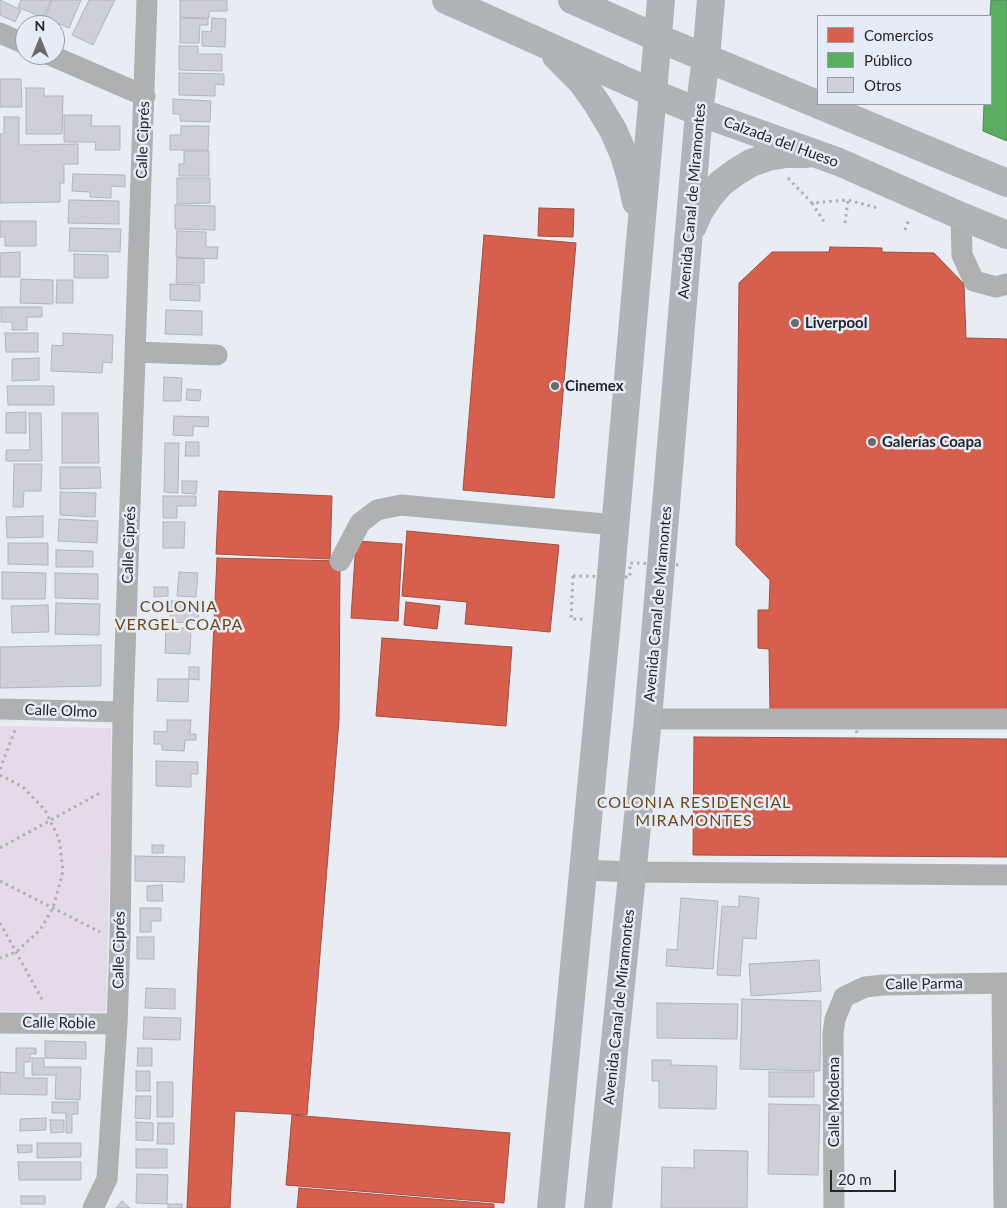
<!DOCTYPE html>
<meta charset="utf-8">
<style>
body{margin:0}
#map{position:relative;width:1007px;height:1208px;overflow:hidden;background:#e9edf3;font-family:Lato,sans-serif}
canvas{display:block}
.legend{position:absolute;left:817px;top:15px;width:175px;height:90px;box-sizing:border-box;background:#e5ecf7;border:1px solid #979ca5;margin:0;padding:6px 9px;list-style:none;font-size:15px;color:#232529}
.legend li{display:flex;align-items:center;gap:10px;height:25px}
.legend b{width:25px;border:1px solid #979ca5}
.north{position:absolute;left:15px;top:15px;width:50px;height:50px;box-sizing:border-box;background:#e5ecf7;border:1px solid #979ca5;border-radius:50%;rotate:0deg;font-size:14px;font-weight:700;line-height:20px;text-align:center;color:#232529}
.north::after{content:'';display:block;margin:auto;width:18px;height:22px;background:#686b70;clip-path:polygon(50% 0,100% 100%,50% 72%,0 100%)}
.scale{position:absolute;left:830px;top:1170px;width:66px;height:22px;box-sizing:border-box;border:2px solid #232529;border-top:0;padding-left:6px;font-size:15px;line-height:18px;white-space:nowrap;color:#232529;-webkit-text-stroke:4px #e5ecf7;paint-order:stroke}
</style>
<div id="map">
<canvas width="1007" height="1208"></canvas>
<ul class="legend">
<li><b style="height:14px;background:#d6604d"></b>Comercios</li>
<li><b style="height:14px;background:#5aae61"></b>Público</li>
<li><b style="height:14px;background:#cecfd8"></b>Otros</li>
</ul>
<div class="north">N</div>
<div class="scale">20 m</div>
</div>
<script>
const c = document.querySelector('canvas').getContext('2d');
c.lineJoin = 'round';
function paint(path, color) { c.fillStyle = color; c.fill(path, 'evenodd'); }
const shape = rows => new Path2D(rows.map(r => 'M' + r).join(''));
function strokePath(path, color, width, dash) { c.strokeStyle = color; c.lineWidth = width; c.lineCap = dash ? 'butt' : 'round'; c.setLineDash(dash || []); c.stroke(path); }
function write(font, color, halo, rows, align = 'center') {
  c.font = font + ' Lato,sans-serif'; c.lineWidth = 5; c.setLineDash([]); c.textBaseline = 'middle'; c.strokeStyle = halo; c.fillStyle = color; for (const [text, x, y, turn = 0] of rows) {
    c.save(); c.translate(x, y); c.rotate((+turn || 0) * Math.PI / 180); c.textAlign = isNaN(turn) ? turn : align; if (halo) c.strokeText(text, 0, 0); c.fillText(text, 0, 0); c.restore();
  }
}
const green = shape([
 [0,726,111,728,112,784,106,1012,0,1011]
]);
const shops = shape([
 [539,208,574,209,573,237,538,236,539,208],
 [484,235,576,243,554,498,463,490,484,235],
 [830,247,882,248,882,252,934,253,964,284,966,338,1007,339,1007,711,770,711,769,649,758,648,758,610,769,610,770,580,736,545,739,283,772,252,829,252,830,247],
 [219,491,332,496,330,559,216,554,219,491],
 [407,531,559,545,550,632,465,624,467,602,402,596,407,531],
 [356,541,402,544,398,621,351,618,356,541],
 [217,558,340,561,339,720,307,1115,235,1111,230,1208,187,1208,217,558],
 [406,602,440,606,437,629,404,625,406,602],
 [382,638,512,647,506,726,376,716,382,638],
 [694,737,1007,739,1007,857,693,855,694,737],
 [292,1115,510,1133,504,1203,286,1185,292,1115],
 [299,1188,494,1204,494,1208,297,1208,299,1188]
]);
const public = shape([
 [991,0,1007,0,1007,141,983,131,984,104,991,104,990,16,991,0]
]);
const building = shape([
 [0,0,21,10,15,22,0,15,0,0],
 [21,0,51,0,43,18,18,7,21,0],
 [52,0,81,0,69,28,45,18,52,0],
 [89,0,115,0,93,45,72,35,89,0],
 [180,0,227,0,227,11,209,11,209,18,180,17,180,0],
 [180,18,208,19,208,25,200,25,199,43,180,43,180,18],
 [212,18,226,19,225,47,202,46,202,31,211,32,212,18],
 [179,46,198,46,198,54,222,54,222,71,179,70,179,46],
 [179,73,224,74,224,85,215,84,215,96,179,95,179,73],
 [0,79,21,79,22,107,0,107,0,79],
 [26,88,44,88,44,96,63,96,62,134,26,134,26,88],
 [173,99,211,101,210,122,180,121,180,114,173,114,173,99],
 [64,115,92,115,91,126,120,126,120,150,95,150,96,142,64,142,64,115],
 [4,117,19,117,19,145,78,144,78,164,64,164,64,183,60,183,60,202,0,203,0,134,4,134,4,117],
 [181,126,209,126,208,150,170,150,170,135,181,135,181,126],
 [184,151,209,151,209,176,179,176,179,164,184,164,184,151],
 [73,174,125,175,125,187,111,186,111,198,90,197,90,192,72,191,73,174],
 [177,178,210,178,210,203,177,204,177,178],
 [69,200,119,201,119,224,68,223,69,200],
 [175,205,215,206,215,230,175,229,175,205],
 [0,221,36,221,36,246,5,246,5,237,0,237,0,221],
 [70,228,121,229,120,252,69,251,70,228],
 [177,231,206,232,206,247,218,247,217,259,176,257,177,231],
 [20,252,20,277,0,277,0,253,20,252],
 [74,254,108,255,108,278,74,278,74,254],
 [177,258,204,259,204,283,176,283,177,258],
 [21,279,53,280,53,304,20,303,21,279],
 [57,280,73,280,73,303,56,303,57,280],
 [170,284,200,285,200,301,170,300,170,284],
 [1,307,42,307,42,317,27,317,27,330,12,330,12,322,1,322,1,307],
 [166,310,202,311,202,335,165,334,166,310],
 [5,333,38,333,38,352,6,352,5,333],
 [63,333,113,335,112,363,103,362,102,373,51,371,52,345,63,346,63,333],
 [39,358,39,380,12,381,12,359,39,358],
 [164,377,182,378,181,401,163,401,164,377],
 [7,386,54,386,54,405,8,405,7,386],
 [187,389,201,390,200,401,186,400,187,389],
 [26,412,26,433,6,433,6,413,26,412],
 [29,413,41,413,42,461,6,461,6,450,30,450,29,413],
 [62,413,98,413,99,463,62,463,62,413],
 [174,416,209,417,208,427,193,426,193,436,173,435,174,416],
 [186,442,199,442,199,456,185,456,186,442],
 [165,443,179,443,178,493,164,492,165,443],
 [14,464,42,464,41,491,24,491,23,507,13,507,14,464],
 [60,467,100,467,101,488,60,489,60,467],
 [182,481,197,481,196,494,182,493,182,481],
 [60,492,96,493,95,517,60,515,60,492],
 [163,496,196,496,196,506,177,506,177,518,163,518,163,496],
 [43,516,43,537,7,538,6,517,43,516],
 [59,519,98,521,97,543,58,541,59,519],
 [163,522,185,522,184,548,163,548,163,522],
 [8,543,48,543,48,565,8,564,8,543],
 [56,550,93,551,93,567,56,567,56,550],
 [2,572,46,573,45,599,2,599,2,572],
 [179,572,198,573,196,597,177,596,179,572],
 [55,573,98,574,98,599,55,598,55,573],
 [154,587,168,587,168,596,154,597,154,587],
 [171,601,199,602,198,623,170,622,171,601],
 [56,603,100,604,99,635,55,634,56,603],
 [48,605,49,632,12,633,11,606,48,605],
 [166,628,191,628,190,654,165,653,166,628],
 [101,645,101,686,0,688,0,647,101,645],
 [189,667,199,667,199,680,189,679,189,667],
 [158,679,189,679,188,702,157,701,158,679],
 [167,720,191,720,190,734,196,734,196,740,185,740,184,751,162,750,162,744,154,744,154,731,167,732,167,720],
 [156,761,198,762,198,774,191,774,191,787,156,786,156,761],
 [152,845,164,845,163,853,152,853,152,845],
 [135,856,185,857,184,882,135,881,135,856],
 [162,885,163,901,147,901,147,886,162,885],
 [739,896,759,898,756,939,743,938,740,976,717,975,722,906,739,907,739,896],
 [681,898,718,901,713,969,666,966,667,949,677,950,681,898],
 [140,908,161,908,161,921,151,921,151,932,140,932,140,908],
 [137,937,154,937,154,959,137,959,137,937],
 [819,960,821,991,751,996,749,964,819,960],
 [146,988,175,989,175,1009,145,1008,146,988],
 [742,999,821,1001,820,1071,740,1069,742,999],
 [657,1003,738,1004,737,1039,657,1038,657,1003],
 [144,1017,181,1018,180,1040,143,1039,144,1017],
 [45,1041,86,1042,86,1059,45,1058,45,1041],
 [16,1048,36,1048,36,1054,30,1054,30,1062,24,1062,24,1078,47,1078,47,1095,0,1094,0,1072,16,1073,16,1048],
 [138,1048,152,1048,152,1066,137,1066,138,1048],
 [32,1058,44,1058,44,1067,81,1067,80,1100,55,1099,56,1075,32,1075,32,1058],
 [652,1060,671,1060,671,1065,717,1066,716,1109,659,1108,659,1081,652,1081,652,1060],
 [136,1071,150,1071,150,1091,136,1091,136,1071],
 [769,1072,814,1072,814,1097,769,1097,769,1072],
 [157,1082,173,1082,173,1117,157,1117,157,1082],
 [136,1096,151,1096,150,1119,135,1118,136,1096],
 [52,1102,78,1102,78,1114,72,1114,72,1133,66,1133,66,1113,52,1113,52,1102],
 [769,1104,820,1105,818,1175,768,1174,769,1104],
 [46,1118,46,1130,20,1131,20,1119,46,1118],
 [50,1120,64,1120,64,1132,51,1133,50,1120],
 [136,1122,153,1123,153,1141,136,1140,136,1122],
 [158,1123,174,1123,174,1144,157,1144,158,1123],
 [37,1143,81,1143,81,1157,37,1158,37,1143],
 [17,1145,32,1145,32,1152,18,1153,17,1145],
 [136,1149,167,1149,167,1168,136,1168,136,1149],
 [694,1150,748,1151,747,1208,661,1208,662,1167,694,1168,694,1150],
 [18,1162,81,1162,81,1180,19,1180,18,1162],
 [137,1174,168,1175,167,1204,136,1203,137,1174],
 [21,1196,45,1196,45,1204,21,1204,21,1196],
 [122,1201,130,1208,116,1208,122,1201],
 [168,1204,182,1204,182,1208,168,1208,168,1204]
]);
const path = shape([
 [788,178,812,203,848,200,878,208],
 [812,203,826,225],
 [845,223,848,200],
 [905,230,909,219],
 [573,576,571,619,584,619],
 [0,769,15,730],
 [0,775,23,787,45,810,59,839,63,871,53,908,40,930,16,952,0,958],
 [0,848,100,793],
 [0,881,100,932],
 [0,923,43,1001]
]);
const minor = shape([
 [0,33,25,44],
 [50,55,145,96],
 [961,216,962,255,974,281,996,287,1007,284],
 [136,352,217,355],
 [340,561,360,523,377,510,401,505,615,525],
 [0,709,123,712],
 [648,719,1007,719],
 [583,870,632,872,1007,875],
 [1002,983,1004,1208],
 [0,1023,117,1024],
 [93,1208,107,1179,117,1024,120,942,123,712,147,0],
 [834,1208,833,1034,835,1019,844,997,865,987,883,985,1007,983]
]);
const major = shape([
 [446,0,653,93,699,112,839,162,961,216,1007,235],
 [572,0,658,38,1007,183],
 [556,56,581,81,598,105,613,130,624,155,631,179,636,202],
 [693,226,699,212,709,197,721,183,736,172,751,163,768,157,786,154,806,154],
 [551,1208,607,620,661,0],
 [598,1208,648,719,699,112,706,58,711,0]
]);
const pathBridge = shape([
 [573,576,630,577,630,563,682,565],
 [856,711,857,738]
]);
const markers = [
 [795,323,5,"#686b70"],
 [555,386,5,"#686b70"],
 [872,442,5,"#686b70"]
];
const streetNames = [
 ["Calle Ciprés",143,140,-88],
 ["Calzada del Hueso",781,142,20],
 ["Avenida Canal de Miramontes",692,201,-85],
 ["Calle Ciprés",129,545,-88],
 ["Avenida Canal de Miramontes",658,604,-85],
 ["Calle Olmo",61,711,2],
 ["Calle Ciprés",119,950,-89],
 ["Calle Parma",924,984,-1],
 ["Avenida Canal de Miramontes",619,1007,-84],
 ["Calle Roble",59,1023,1],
 ["Calle Modena",834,1102,-90]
];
const poiNames = [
 ["Liverpool",805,323],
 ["Cinemex",565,386],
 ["Galerías Coapa",882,442]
];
const neighbourhoodNames = [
 ["COLONIA",179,607],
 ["VERGEL COAPA",179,625],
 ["COLONIA RESIDENCIAL",694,803],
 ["MIRAMONTES",694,821]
];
paint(green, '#e5dae9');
paint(shops, '#d6604d');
strokePath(shops, '#a04e42', 1);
paint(public, '#5aae61');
strokePath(public, '#4a8550', 1);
paint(building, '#cecfd8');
strokePath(building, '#b3b4b9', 1);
strokePath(path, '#adafb2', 3, [2.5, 4]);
strokePath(minor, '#aeb0b2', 21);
strokePath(major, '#b0b3b7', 28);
strokePath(pathBridge, '#adafb2', 3, [2.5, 4]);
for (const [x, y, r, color] of markers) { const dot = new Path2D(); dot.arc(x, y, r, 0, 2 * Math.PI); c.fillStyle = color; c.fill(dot); strokePath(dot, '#e5ecf7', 2); }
write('15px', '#232529', '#e5ecf7', streetNames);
write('bold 15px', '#232529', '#e5ecf7', poiNames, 'left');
c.letterSpacing = '1px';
write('16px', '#6c4a17', '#e5ecf7', neighbourhoodNames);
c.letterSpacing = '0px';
</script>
